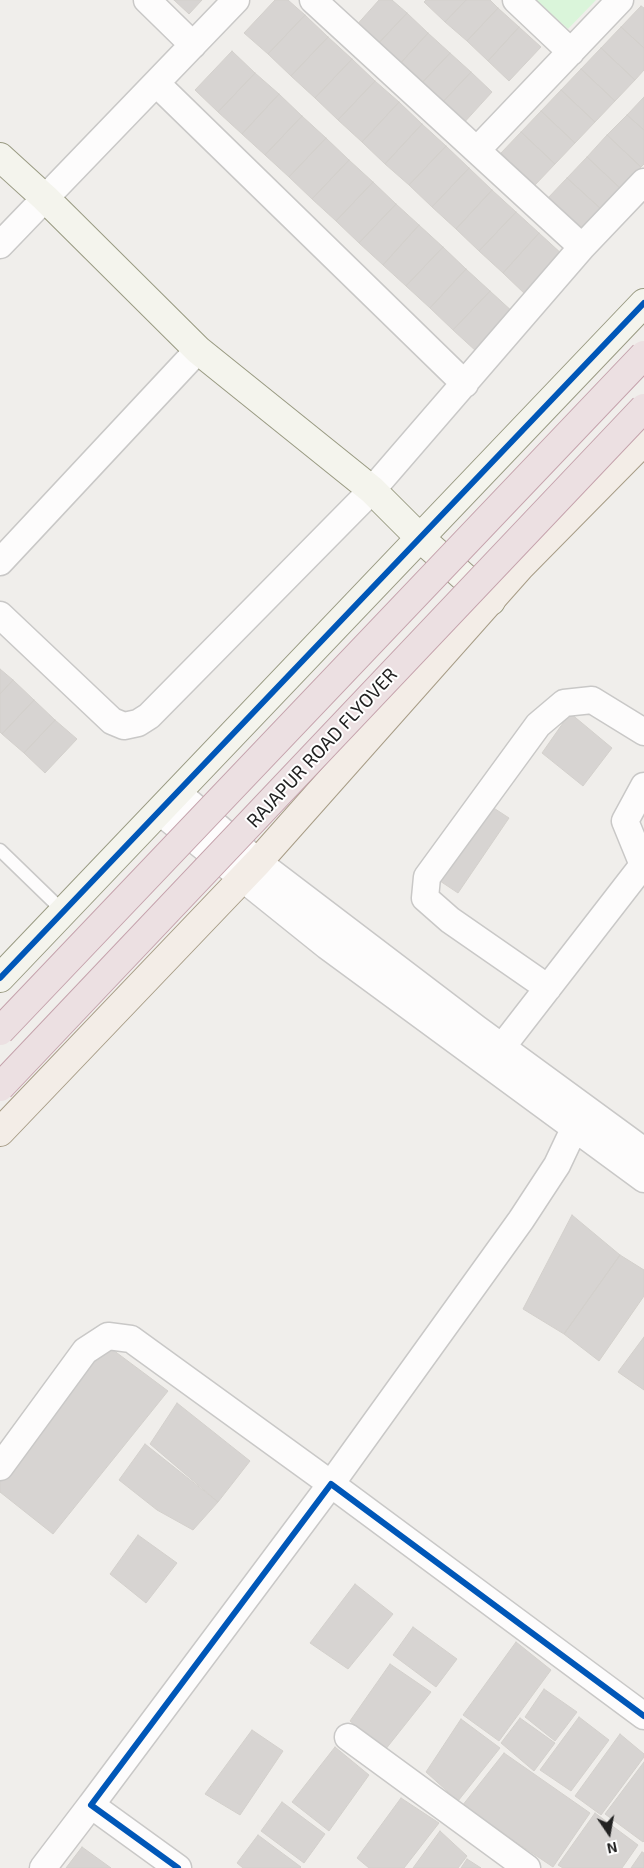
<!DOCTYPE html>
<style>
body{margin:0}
#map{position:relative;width:644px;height:1868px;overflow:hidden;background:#f0eeeb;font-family:"Exo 2",sans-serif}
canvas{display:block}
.north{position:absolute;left:584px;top:1808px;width:50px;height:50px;-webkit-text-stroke:4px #fff;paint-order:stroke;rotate:168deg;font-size:14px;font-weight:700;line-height:20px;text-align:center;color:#222}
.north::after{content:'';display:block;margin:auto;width:18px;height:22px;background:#222;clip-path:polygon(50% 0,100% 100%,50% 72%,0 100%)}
</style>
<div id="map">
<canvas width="644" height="1868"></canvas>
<div class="north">N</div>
</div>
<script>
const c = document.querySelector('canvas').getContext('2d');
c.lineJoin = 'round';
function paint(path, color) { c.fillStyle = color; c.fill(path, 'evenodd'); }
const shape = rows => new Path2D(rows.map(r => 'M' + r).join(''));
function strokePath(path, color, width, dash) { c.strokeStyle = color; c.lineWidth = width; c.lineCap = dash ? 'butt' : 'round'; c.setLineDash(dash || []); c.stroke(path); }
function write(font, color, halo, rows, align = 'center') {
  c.font = font + ' "Exo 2",sans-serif'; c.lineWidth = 4; c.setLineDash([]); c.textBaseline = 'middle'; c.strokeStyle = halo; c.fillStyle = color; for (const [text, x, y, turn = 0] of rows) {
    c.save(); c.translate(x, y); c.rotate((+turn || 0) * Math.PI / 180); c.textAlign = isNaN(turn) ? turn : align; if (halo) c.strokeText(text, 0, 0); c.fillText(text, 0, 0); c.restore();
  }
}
const park = shape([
 [536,0,596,0,568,29]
]);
const building = shape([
 [174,0,202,0,189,14,174,0],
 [275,0,288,0,305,15,268,54,244,33,275,0],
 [379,0,392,0,407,13,375,47,354,28,379,0],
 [426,0,466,0,445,22,424,2,426,0],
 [466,0,490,0,498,8,467,41,445,22,466,0],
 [641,6,644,8,644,48,621,27,641,6],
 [498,8,519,27,488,61,467,41,498,8],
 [407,13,428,33,397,67,375,47,407,13],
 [305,15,328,37,291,76,268,54,305,15],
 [519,27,541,47,509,81,488,61,519,27],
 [621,27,644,48,644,70,635,80,601,48,621,27],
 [428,33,450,53,418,87,397,67,428,33],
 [328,37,352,59,315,98,291,76,328,37],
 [601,48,635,80,615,101,581,69,601,48],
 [232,51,255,73,218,112,195,90,232,51],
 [450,53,471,72,439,106,418,87,450,53],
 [352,59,375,81,338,120,315,98,352,59],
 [581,69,615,101,595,122,561,90,581,69],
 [471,72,492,92,461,126,439,106,471,72],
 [255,73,279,94,242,134,218,112,255,73],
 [375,81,399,102,362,142,338,120,375,81],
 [561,90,595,122,575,143,541,111,561,90],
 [279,94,302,116,265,155,242,134,279,94],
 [644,97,644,130,627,115,644,97],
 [399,102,422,124,385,164,362,142,399,102],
 [541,111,575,143,555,164,521,132,541,111],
 [627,115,644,130,644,164,641,167,607,135,627,115],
 [302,116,326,138,289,177,265,155,302,116],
 [422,124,446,146,409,185,385,164,422,124],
 [521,132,555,164,535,185,501,153,521,132],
 [607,135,641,167,621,189,587,157,607,135],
 [326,138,349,160,312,199,289,177,326,138],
 [446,146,469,168,432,207,409,185,446,146],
 [587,157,621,189,601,209,567,178,587,157],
 [349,160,373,182,336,221,312,199,349,160],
 [469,168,492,190,456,229,432,207,469,168],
 [567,178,601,209,581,231,547,199,567,178],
 [373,182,396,204,359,243,336,221,373,182],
 [492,190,516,212,479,251,456,229,492,190],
 [396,204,419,225,383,265,359,243,396,204],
 [516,212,539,233,503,273,479,251,516,212],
 [419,225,443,247,406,286,383,265,419,225],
 [539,233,563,255,526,295,503,273,539,233],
 [443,247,466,269,430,308,406,286,443,247],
 [466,269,490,291,453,330,430,308,466,269],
 [490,291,514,313,477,352,453,330,490,291],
 [0,669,13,680,0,694,0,669],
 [13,680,34,700,2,734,0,732,0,694,13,680],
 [34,700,55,720,24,753,2,734,34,700],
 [570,713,612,748,583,786,542,753,570,713],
 [55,720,77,739,45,773,24,753,55,720],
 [483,801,509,818,458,893,431,875,483,801],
 [572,1215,620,1255,564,1334,523,1309,572,1215],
 [620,1255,644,1270,644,1296,599,1361,564,1334,620,1255],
 [644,1337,644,1390,618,1372,644,1337],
 [101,1341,168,1391,53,1534,0,1492,0,1481,101,1341],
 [177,1403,250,1461,218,1502,150,1444,177,1403],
 [145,1444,218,1502,193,1530,157,1510,119,1480,145,1444],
 [138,1535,177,1563,146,1603,110,1574,138,1535],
 [355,1584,393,1614,348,1669,310,1643,355,1584],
 [413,1627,457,1659,436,1687,393,1655,413,1627],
 [516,1642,551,1670,499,1741,463,1715,516,1642],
 [390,1664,431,1692,385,1750,350,1721,390,1664],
 [544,1689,577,1712,555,1741,525,1717,544,1689],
 [579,1717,609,1740,571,1791,540,1770,579,1717],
 [520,1718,555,1743,534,1771,501,1743,520,1718],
 [461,1719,500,1748,458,1801,426,1772,461,1719],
 [252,1730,283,1751,240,1815,205,1794,252,1730],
 [620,1734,644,1754,644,1757,601,1815,575,1796,620,1734],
 [335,1747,369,1775,329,1831,292,1802,335,1747],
 [504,1753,590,1813,553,1867,462,1806,504,1753],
 [644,1762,644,1841,643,1842,605,1814,644,1762],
 [401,1798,439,1823,404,1868,369,1868,357,1858,401,1798],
 [282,1802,325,1834,304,1863,261,1831,282,1802],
 [595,1813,638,1845,622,1868,563,1868,558,1865,595,1813],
 [440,1831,467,1856,458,1868,413,1868,440,1831],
 [258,1835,301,1867,300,1868,243,1868,237,1863,258,1835],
 [82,1847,111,1868,66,1868,82,1847],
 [642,1852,644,1853,644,1868,631,1868,642,1852],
 [467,1859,481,1868,461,1868,467,1859]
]);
const lane = shape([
 [0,850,64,912]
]);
const street = shape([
 [147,0,193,45],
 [313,0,582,247],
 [516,0,571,52],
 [156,83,465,384],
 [477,150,620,0],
 [0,245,236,0],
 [0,562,198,350],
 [0,615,112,721,124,726,138,723,149,716,372,490,582,247,644,182],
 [177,792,258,862,476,1028,644,1151],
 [159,811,327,946,644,1179],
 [548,988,450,920,425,898,427,877,538,725,564,703,592,700,644,732],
 [502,1047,643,865,625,821,644,786],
 [0,1467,85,1351,108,1336,131,1339,331,1484,521,1220,557,1165,574,1129],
 [348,1737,527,1868],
 [43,1868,91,1805],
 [178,1868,91,1805,331,1484,644,1716]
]);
const secondary = shape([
 [0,157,45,198,198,350,372,490,420,538,491,601],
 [0,978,644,303]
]);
const primary = shape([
 [0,1132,258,862,520,567,644,441]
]);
const highwayBridge = shape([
 [0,1031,644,355],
 [0,1087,644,408]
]);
const cycleway = shape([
 [0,978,644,303],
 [178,1868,91,1805,331,1484,644,1716]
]);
const streetNames = [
 ["RAJAPUR ROAD FLYOVER",322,748,-47]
];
paint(park, '#daf5da');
paint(building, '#d7d4d2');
strokePath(building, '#d3d0cc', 1);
strokePath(lane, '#c9c8c7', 15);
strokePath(street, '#c9c8c7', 29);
strokePath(secondary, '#999a82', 30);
strokePath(primary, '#a79c86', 30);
strokePath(lane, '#fdfcfc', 12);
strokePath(street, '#fdfcfc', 26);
strokePath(secondary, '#f4f4ed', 28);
strokePath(primary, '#f3ede7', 28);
strokePath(highwayBridge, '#c5a2ac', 30, []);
strokePath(highwayBridge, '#ece0e2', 28);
strokePath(cycleway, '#0057b8', 6);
write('19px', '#222', '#fff', streetNames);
</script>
